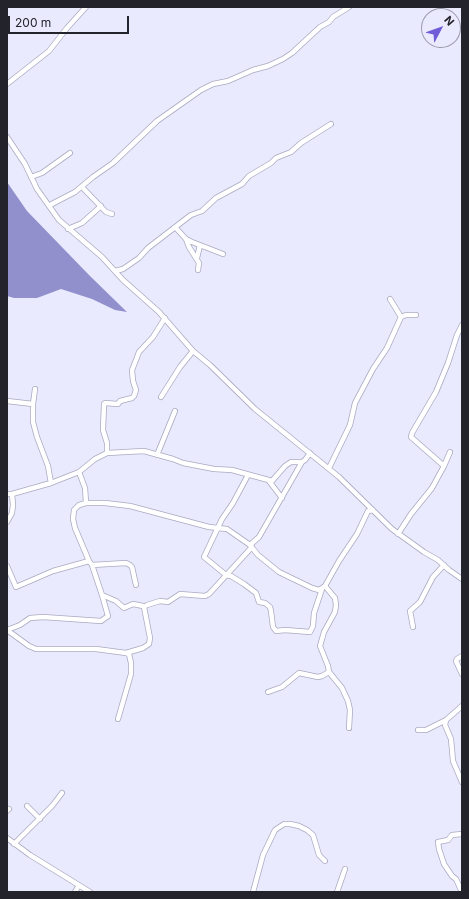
<!DOCTYPE html>
<html>
<head>
<meta charset="utf-8">
<style>
  body { margin:0 }
  #map { position:relative; width:469px; height:899px; overflow:hidden; background:#eaeafe; font-family:Inter,sans-serif }
  canvas { display:block }
  .frame { position:absolute; inset:0; border:8px solid #23232c; pointer-events:none }
  .north { position:absolute; left:421px; top:8px; width:40px; height:40px; box-sizing:border-box; background:#eaeafe; border:1px solid #9a9aaa; border-radius:50%; rotate:49deg; font-size:11px; font-weight:700; line-height:16px; text-align:center; color:#23232c }
  .north::after { content:''; display:block; margin:auto; width:14px; height:18px; background:#6f5cd6; clip-path:polygon(50% 0,100% 100%,50% 72%,0 100%) }
  .scale { position:absolute; left:8px; top:16px; width:121px; height:18px; box-sizing:border-box; border:2px solid #23232c; border-top:0; padding-left:5px; font-size:12px; line-height:14px; white-space:nowrap; color:#23232c; -webkit-text-stroke:3px #eaeafe; paint-order:stroke }
</style>
</head>
<body>
<div id="map">
<canvas width="469" height="899"></canvas>
<div class="frame"></div>
<div class="north">N</div>
<div class="scale">200 m</div>
</div>
<script>
const ctx = document.querySelector('canvas').getContext('2d');
ctx.lineJoin = 'round';
function fill(path, color) {
  ctx.fillStyle = color;
  ctx.fill(path, 'evenodd');
}
function toPath(rows) {
  const path = new Path2D();
  for (const r of rows) {
    path.moveTo(r[0], r[1]);
    for (let i = 2; i < r.length; i += 2) path.lineTo(r[i], r[i + 1]);
  }
  return path;
}
function trace(path, color, width, dash) {
  ctx.strokeStyle = color;
  ctx.lineWidth = width;
  ctx.lineCap = dash ? 'butt' : 'round';
  ctx.setLineDash(dash || []);
  ctx.stroke(path);
}
fill(toPath([
  [7,182,27,211,90,276,127,312,115,310,92,299,61,289,37,298,14,298,7,296]
]), '#9290cc');
const street = toPath([
  [7,84,49,51,67,28,86,7],
  [7,137,25,164,37,189,59,220,102,257,123,280,159,312,193,351,210,365,255,409,339,477,392,529,424,552,438,560,449,570,462,579],
  [31,177,42,173,70,153],
  [82,187,106,212,112,214],
  [50,205,75,192,93,177,113,163,157,121,201,90,213,84,228,81,253,70,268,66,283,59,292,53,320,27,329,22,333,17,349,7],
  [175,227,186,239,192,242,223,254],
  [68,229,82,223,101,206],
  [186,239,189,247,199,263,198,270],
  [197,258,200,245],
  [115,271,123,269,139,258,148,248,187,218,191,215,202,211,216,198,242,184,249,176,271,163,276,158,291,152,301,143,331,124],
  [401,317,406,315,416,315],
  [35,389,33,404,33,422,37,437,48,466,51,483],
  [161,397,180,367,193,351],
  [7,401,33,404],
  [107,453,107,443,103,430,104,404,105,403,118,404,120,401,132,398,134,396,136,390,133,381,132,370,136,360,139,352,153,337,165,318],
  [157,455,175,411],
  [444,466,411,437,412,433,436,392,448,363,457,335,462,325],
  [329,468,350,425,355,403,373,369,387,348,401,317,390,299],
  [79,472,85,488,86,503],
  [248,475,233,503,222,519,204,557,226,575,231,576,244,584,256,593,259,602,265,603,270,607,271,611,273,627,276,631,285,630,310,632,313,626,314,613,322,589],
  [269,481,282,498],
  [7,494,12,494,51,483,79,472,95,459,107,453,144,451,173,459,183,463,214,469,232,470,272,481,285,466,291,462,302,462,305,460,310,453],
  [7,522,12,513,13,505,12,494],
  [398,534,411,514,432,488,444,466,450,452],
  [250,545,259,537,302,462],
  [92,565,126,563,130,565,132,567,136,585],
  [7,566,16,587,53,571,89,561],
  [325,586,335,598,336,605,335,612,324,632,320,646,328,666,329,672,342,688,348,701,350,710,349,728],
  [144,607,143,606,133,604,124,608,116,601,102,595,92,565,89,561,75,528,73,519,74,510,79,505,86,503,105,503,130,506,209,527,227,529,250,545,258,555,279,572,312,588,319,590,325,586,339,561,357,534,368,511,373,510],
  [144,607,147,605,160,601,168,602,180,594,205,596,209,594,252,547],
  [413,627,410,611,420,602,433,577,444,565],
  [7,630,29,646,36,649,96,649,126,653,143,648,149,644,150,638,144,607],
  [7,630,20,625,30,618,43,617,101,621,108,616,102,595],
  [462,656,457,659,456,661,462,674],
  [268,692,282,687,299,673,318,677,322,676,329,672],
  [118,719,131,674,131,663,129,654,126,653],
  [446,720,445,725,451,739,453,761,462,782],
  [418,730,426,730,446,720,462,706],
  [27,806,40,819],
  [7,811,9,809],
  [7,838,30,855,90,892],
  [14,844,52,806,62,793],
  [75,892,79,885],
  [253,892,263,855,275,830,284,824,290,824,299,826,307,830,313,835,319,855,325,861],
  [337,892,345,869],
  [462,892,456,879,452,876,444,864,439,849,438,842,448,840,452,835,462,834]
]);
trace(street, '#a9a9c0', 6);
trace(street, '#fff', 4.5);
</script>
</body>
</html>
